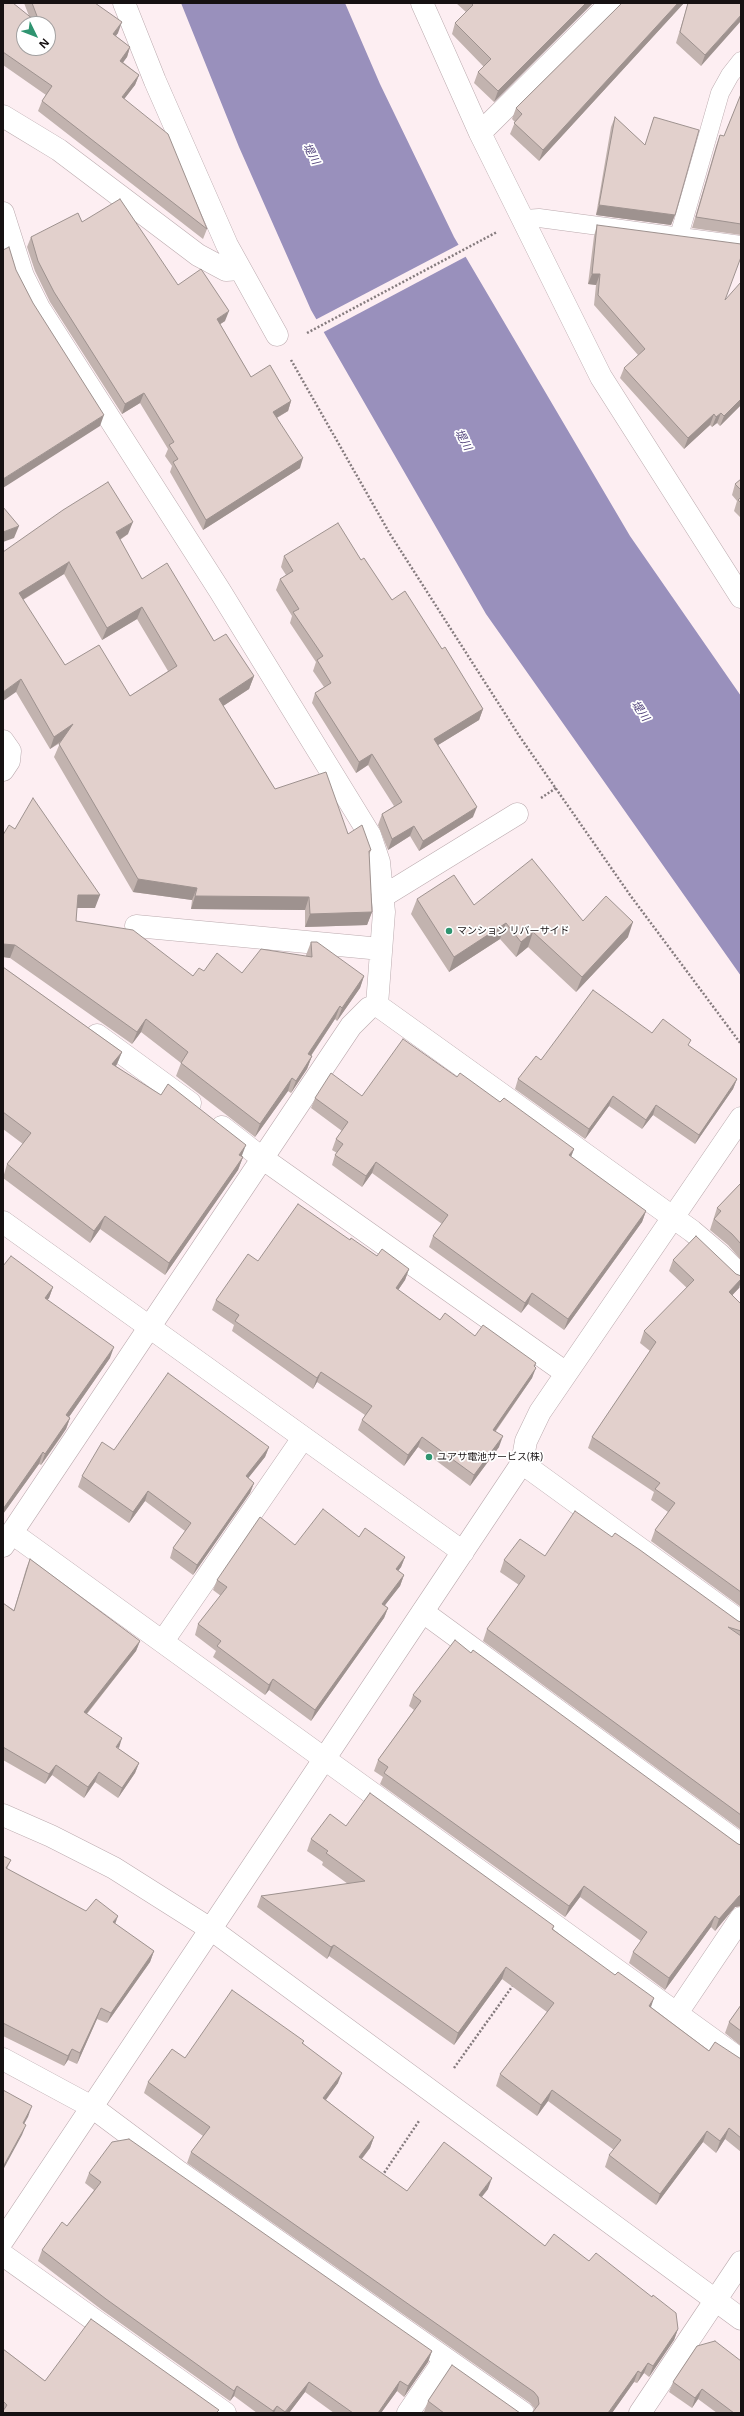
<!DOCTYPE html>
<html>
<head>
<meta charset="utf-8">
<style>
  body { margin:0 }
  #map { position:relative; width:744px; height:2416px; overflow:hidden; background:#fdeef2; font-family:"Open Sans",sans-serif }
  canvas { display:block }
  .frame { position:absolute; inset:0; border:4px solid #161112; pointer-events:none }
  .north { position:absolute; left:16px; top:16px; width:40px; height:40px; box-sizing:border-box; background:#fff; border:1px solid #a2a0a0; border-radius:50%; rotate:133deg; font-size:11px; font-weight:700; line-height:16px; text-align:center; color:#161112 }
  .north::after { content:''; display:block; margin:auto; width:14px; height:18px; background:#2f9470; clip-path:polygon(50% 0,100% 100%,50% 72%,0 100%) }
</style>
</head>
<body>
<div id="map">
<canvas width="744" height="2416"></canvas>
<div class="frame"></div>
<div class="north">N</div>
</div>
<script>
const ctx = document.querySelector('canvas').getContext('2d');
ctx.lineJoin = 'round';
function fill(path, color) {
  ctx.fillStyle = color;
  ctx.fill(path, 'evenodd');
}
function toPath(rows) {
  const path = new Path2D();
  for (const r of rows) {
    path.moveTo(r[0], r[1]);
    for (let i = 2; i < r.length; i += 2) path.lineTo(r[i], r[i + 1]);
  }
  return path;
}
function trace(path, color, width, dash) {
  ctx.strokeStyle = color;
  ctx.lineWidth = width;
  ctx.lineCap = dash ? 'butt' : 'round';
  ctx.setLineDash(dash || []);
  ctx.stroke(path);
}
function drawText(font, color, halo, rows, align = 'center') {
  ctx.font = font + ' "Open Sans","Noto Sans JP",sans-serif';
  ctx.lineWidth = 3.5;
  ctx.setLineDash([]);
  ctx.textBaseline = 'middle';
  ctx.strokeStyle = halo;
  ctx.fillStyle = color;
  for (const [text, x, y, turn = 0] of rows) {
    ctx.save();
    ctx.translate(x, y);
    ctx.rotate((+turn || 0) * Math.PI / 180);
    ctx.textAlign = isNaN(turn) ? turn : align;
    if (halo) ctx.strokeText(text, 0, 0);
    ctx.fillText(text, 0, 0);
    ctx.restore();
  }
}
fill(toPath([
  [181,3,345,3,380,84,454,237,630,536,741,696,741,976,486,614,311,310,239,147]
]), '#9990bc');
fill(toPath([
  [460,244,467,256,322,333,315,320]
]), '#fdeef2');
const lane = toPath([
  [524,219,539,218,741,245],
  [679,236,720,93,730,75,741,61]
]);
const street = toPath([
  [124,3,155,81,227,245,277,335],
  [422,3,480,133,601,377,741,597],
  [3,116,59,150,198,255,226,270,240,269],
  [480,133,611,3],
  [3,213,23,276,39,308,220,591,370,835,379,862,384,912,377,1005],
  [3,741,10,751,9,761,3,770],
  [382,897,517,814],
  [136,926,381,949],
  [97,1035,190,1103],
  [741,1118,540,1412,526,1441,522,1463,741,1622],
  [222,1127,262,1158,566,1373],
  [12,1533,741,2060],
  [3,1546,351,1026,369,1008,377,1005,692,1231,719,1254,741,1276],
  [423,1612,741,1845],
  [163,1641,303,1438],
  [677,2013,741,1918],
  [3,2059,92,2107,179,2172,523,2413],
  [3,2255,225,2413],
  [408,2413,445,2359],
  [640,2413,741,2262]
]);
const secondary = toPath([
  [3,1222,463,1552],
  [3,1815,51,1836,114,1868,212,1930,741,2319],
  [3,2240,522,1463]
]);
trace(lane, '#bbaaae', 19);
trace(street, '#bbaaae', 23);
trace(secondary, '#bbaaae', 23);
trace(toPath([
  [307,333,497,232],
  [291,360,390,534,520,737,630,895,741,1044],
  [541,798,556,788],
  [454,2068,514,1984],
  [382,2176,419,2121]
]), '#857b7e', 2.5, [2, 2]);
trace(lane, '#fff', 18);
trace(street, '#fff', 22);
trace(secondary, '#fff', 22);
fill(toPath([
  [3,3,29,16,24,3,95,3,118,33,116,36,130,47,127,57,123,62,139,75,135,85,124,99,207,229,203,239,38,111,42,101,46,95,3,65],
  [24,24,48,24,24,48],
  [456,3,593,3,494,102,474,83,478,72,484,67,452,34,455,23,466,12],
  [622,3,684,3,539,161,510,134,515,122,512,119,516,108],
  [688,3,741,3,701,66,676,43],
  [741,94,741,235,692,228,716,146,720,135,724,136],
  [615,117,645,145,654,117,675,215,671,225,596,215,611,127],
  [82,222,178,285,225,321,220,324,251,377,291,401,288,411,277,418,300,468,203,530,170,472,172,466,165,456,168,449,140,403,122,414,50,302,35,271,27,247,31,237],
  [597,225,725,300,741,405,720,426,717,423,712,427,710,425,684,449,620,378,624,368,638,355,594,305,596,285,588,284,594,236],
  [741,479,741,518,734,511,737,501,732,495,735,484],
  [128,534,120,540,142,579,254,676,249,689,223,706,275,789,348,834,371,850,369,855,372,912,367,925,305,927,305,910,191,909,192,900,133,892,54,757,60,743,50,749,16,692,3,552],
  [64,574,102,640,137,619,168,671,130,696,65,665,23,600],
  [284,556,361,560,392,600,442,649,483,709,479,720,438,745,473,817,419,851,410,836,388,850,378,825,382,814,394,806,368,765,356,773,312,703,315,693,324,687,313,671,316,662,290,623,292,616,276,590,280,579,286,575,281,567],
  [3,835,95,908,77,908,76,921,193,976,204,971,242,973,306,956,306,955,311,942,364,976,360,988,337,1021,335,1019,311,1056,312,1056,307,1069,291,1093,288,1091,255,1137,176,1076,181,1063,141,1032,132,1044,10,958,3,957],
  [417,899,474,905,583,921,628,937,576,992,528,947,516,957,500,939,449,972,411,914],
  [3,967,122,1052,117,1064,116,1066,243,1157,238,1170,165,1275,100,1229,90,1243,3,1178,7,1164,23,1144,3,1129],
  [652,1033,689,1046,737,1079,733,1089,695,1144,653,1115,642,1129,609,1106,585,1139,515,1089,518,1079,541,1060],
  [457,1077,500,1102,574,1149,571,1157,646,1211,642,1222,564,1330,528,1304,521,1313,429,1247,433,1236,442,1224,372,1173,362,1187,332,1165,335,1155,337,1153,332,1150,336,1139,342,1131,311,1108,315,1098,362,1096],
  [741,1183,741,1260,728,1245,710,1230,717,1208],
  [350,1240,377,1256,409,1269,405,1280,398,1290,440,1320,475,1336,535,1367,532,1378,496,1431,499,1447,470,1486,418,1447,404,1466,358,1430,362,1420,365,1415,317,1382,313,1389,232,1331,234,1325,212,1310,216,1300,258,1261],
  [673,1260,736,1274,741,1276,741,1281,739,1288,732,1295,741,1304,741,1607,651,1541,655,1530,668,1512,651,1500,654,1492,588,1448,592,1437,650,1351,640,1343,644,1331,687,1288,669,1271],
  [3,1266,53,1287,49,1298,47,1300,110,1358,69,1417,70,1418,66,1429,61,1437,41,1465,39,1464,3,1514],
  [269,1447,265,1457,248,1478,254,1483,250,1493,193,1575,170,1558,173,1548,185,1531,145,1501,129,1523,78,1487,82,1476,114,1450],
  [359,1537,405,1557,401,1567,398,1571,404,1575,400,1586,385,1605,388,1608,384,1618,311,1721,269,1690,265,1695,213,1657,216,1651,195,1635,198,1624,221,1596,213,1590,217,1580,295,1545],
  [612,1537,738,1621,741,1622,741,1830,483,1641,487,1629,519,1585,500,1572,504,1560,545,1556],
  [30,1559,140,1641,136,1651,87,1714,118,1748,139,1763,135,1773,118,1798,95,1782,84,1798,52,1775,45,1784,3,1760,3,1603,14,1610,26,1569],
  [471,1653,738,1844,741,1845,741,1906,735,1907,715,1931,711,1927,665,1990,629,1963,633,1952,641,1941,580,1897,565,1917,380,1784,383,1777,374,1771,378,1760,414,1710,409,1706,413,1695],
  [346,1826,554,1926,553,1929,651,2007,709,2051,741,2059,741,2152,725,2139,716,2153,703,2142,656,2205,605,2167,609,2155,614,2150,548,2101,537,2116,496,2086,500,2074,547,2012,502,1979,454,2045,329,1956,327,1959,257,1907,261,1896,348,1884,322,1865,323,1862,307,1851,311,1839],
  [3,1856,11,1860,7,1869,86,1911,115,1924,154,1951,150,1962,107,2023,97,2019,77,2064,68,2060,64,2066,3,2036],
  [741,2005,741,2046,725,2033,729,2022],
  [304,2041,303,2043,338,2083,326,2100,374,2137,370,2148,362,2159,407,2191,488,2189,482,2197,545,2246,678,2329,674,2340,649,2377,644,2373,637,2383,634,2382,612,2413,532,2413,535,2410,534,2408,530,2403,187,2163,191,2152,203,2136,144,2093,148,2082,185,2058],
  [89,2173,432,2351,428,2362,404,2397,397,2391,381,2413,334,2413,305,2392,289,2413,257,2413,234,2396,230,2401,102,2310,38,2261,42,2250,67,2226,94,2190,85,2183],
  [697,2346,741,2413,717,2413,698,2399,692,2408,669,2392,673,2382],
  [3,2349,45,2381,3,2413],
  [428,2401,520,2413,524,2413,426,2413,424,2412]
]), '#c2b3af');
fill(toPath([
  [586,3,593,3,494,102,498,91],
  [678,3,684,3,539,161,543,150],
  [741,15,741,21,701,66,705,55],
  [122,22,118,33,109,44,113,34],
  [130,47,127,57,117,71,120,61],
  [139,75,135,85,118,107,122,97],
  [599,205,675,215,671,225,596,215],
  [592,274,600,274,596,285,588,284],
  [229,311,225,321,213,329,217,319],
  [144,393,140,403,122,414,125,404],
  [741,399,741,405,720,426,724,416],
  [291,401,288,411,269,422,273,412],
  [721,413,717,423,712,427,716,417],
  [714,414,710,425,684,449,688,438],
  [104,415,100,426,3,488,3,479],
  [303,458,300,468,203,530,206,520],
  [133,522,128,534,111,545,116,532],
  [19,526,14,538,3,542,3,532],
  [69,562,64,574,14,605,19,593],
  [142,607,137,619,102,640,107,628],
  [254,676,249,689,214,712,219,699],
  [21,679,16,692,3,701,3,692],
  [483,709,479,720,430,750,434,739],
  [73,724,68,736,50,749,54,737],
  [372,754,368,765,356,773,359,762],
  [477,807,473,817,419,851,423,841],
  [414,826,410,836,388,850,392,839],
  [138,879,197,888,192,900,133,892],
  [78,895,100,895,95,908,74,908],
  [195,896,309,897,305,910,191,909],
  [372,912,367,925,305,927,310,914],
  [633,922,628,937,576,992,582,977],
  [506,923,500,939,449,972,454,957],
  [533,932,528,947,516,957,521,942],
  [3,944,15,945,10,958,3,957],
  [364,976,360,988,337,1021,342,1008],
  [340,1006,335,1019,304,1066,308,1054],
  [146,1019,141,1032,132,1044,137,1032],
  [122,1052,117,1064,108,1077,112,1064],
  [312,1056,307,1069,291,1093,296,1081],
  [292,1078,288,1091,255,1137,260,1124],
  [737,1079,733,1089,695,1144,699,1135],
  [613,1096,609,1106,585,1139,589,1129],
  [656,1105,653,1115,642,1129,646,1120],
  [246,1145,241,1158,239,1155],
  [574,1149,570,1159,569,1155],
  [243,1157,238,1170,165,1275,169,1263],
  [376,1162,372,1173,362,1187,366,1176],
  [646,1211,642,1222,564,1330,568,1319],
  [105,1216,100,1229,90,1243,94,1231],
  [409,1269,405,1280,392,1299,396,1288],
  [741,1279,741,1281,739,1288,725,1303,729,1292],
  [53,1287,49,1298,41,1309,45,1298],
  [532,1293,528,1304,521,1313,525,1303],
  [114,1347,110,1358,62,1427,66,1415],
  [536,1363,534,1370,536,1368,532,1378,489,1440,493,1430],
  [321,1372,317,1382,313,1389,317,1378],
  [70,1418,66,1429,41,1465,45,1454],
  [503,1436,499,1447,470,1486,474,1475],
  [422,1437,418,1447,404,1466,408,1455],
  [269,1447,265,1457,242,1486,246,1476],
  [43,1452,39,1464,3,1514,3,1509],
  [254,1483,250,1493,193,1575,197,1565],
  [148,1491,145,1501,129,1523,133,1512],
  [405,1557,401,1567,392,1579,396,1569],
  [404,1575,400,1586,378,1614,382,1604],
  [388,1608,384,1618,311,1721,315,1710],
  [140,1641,136,1651,80,1722,84,1712],
  [273,1679,269,1690,265,1695,269,1685],
  [122,1738,119,1748,116,1747],
  [139,1763,135,1773,118,1798,122,1788],
  [56,1765,52,1775,45,1784,49,1774],
  [99,1772,95,1782,84,1798,88,1787],
  [584,1886,580,1897,565,1917,569,1906],
  [741,1895,741,1906,735,1907,715,1931,719,1919,739,1896],
  [118,1916,114,1927,113,1922],
  [715,1916,711,1927,665,1990,669,1978],
  [334,1945,329,1956,327,1959,331,1947],
  [154,1951,150,1962,107,2023,111,2013],
  [506,1967,502,1979,454,2045,458,2033],
  [654,1998,650,2010,649,2006],
  [101,2008,97,2019,77,2064,80,2053],
  [72,2049,68,2060,64,2066,68,2056],
  [342,2073,338,2083,319,2109,323,2098],
  [552,2090,548,2101,537,2116,541,2105],
  [32,2106,28,2117,19,2133,23,2123],
  [26,2125,22,2135,3,2170,3,2167],
  [729,2128,725,2139,716,2153,720,2141],
  [707,2131,703,2142,656,2205,660,2194],
  [374,2137,370,2148,355,2167,359,2157],
  [492,2178,488,2189,475,2205,479,2195],
  [678,2329,674,2340,649,2377,653,2366],
  [432,2351,428,2362,404,2397,408,2386],
  [648,2363,644,2373,637,2383,641,2373],
  [638,2371,634,2382,612,2413,608,2413],
  [400,2381,397,2391,381,2413,378,2413],
  [309,2382,305,2392,289,2413,285,2413],
  [237,2386,234,2396,230,2401,234,2391],
  [702,2389,698,2399,692,2408,695,2398],
  [277,2406,274,2413,272,2413,273,2411]
]), '#9e928f');
const building = toPath([
  [3,3,13,3,39,24,24,24,24,48,48,48,48,24,40,24,32,3,95,3,122,22,113,34,130,47,120,61,139,75,122,97,168,134,207,229,42,101,52,86,3,52,3,3],
  [471,3,586,3,498,91,478,72,491,59,455,23,473,5,471,3],
  [622,3,678,3,543,150,514,123,522,114,516,108,622,3],
  [688,3,741,3,741,15,705,55,680,32,688,3],
  [741,94,741,224,696,217,720,135,724,136,741,94],
  [615,117,645,145,654,117,699,130,675,215,599,205,615,117],
  [120,199,178,285,201,269,229,311,217,319,251,377,270,365,291,401,273,412,303,458,206,520,173,462,178,459,169,445,174,442,144,393,125,404,54,292,38,261,31,237,78,213,82,222,120,199],
  [597,225,741,244,741,257,725,300,741,282,741,399,724,416,721,413,716,417,714,414,688,438,624,368,645,349,598,295,600,274,592,274,597,225],
  [9,247,16,270,33,303,104,415,3,479,3,250,9,247],
  [741,479,741,490,735,484,741,479],
  [108,482,133,522,116,532,142,579,167,563,214,641,226,634,254,676,219,699,275,789,326,772,348,834,362,825,371,850,369,851,372,912,310,914,309,897,195,896,197,888,138,879,59,744,73,724,54,737,21,679,3,692,3,552,63,510,108,482],
  [69,562,107,628,142,607,177,666,130,696,99,645,65,665,19,593,69,562],
  [741,497,741,503,738,500,741,497],
  [3,507,19,526,3,532,3,507],
  [338,523,361,560,364,558,392,600,405,591,442,649,445,647,483,709,434,739,477,807,423,841,414,826,392,839,382,814,402,802,372,754,359,762,315,693,331,683,317,660,323,656,293,612,299,609,280,579,293,571,284,556,338,523],
  [33,798,100,895,78,895,76,921,133,930,193,976,199,968,204,971,217,953,242,973,261,949,312,957,311,942,317,942,364,976,342,1008,340,1006,308,1054,312,1056,296,1081,292,1078,260,1124,181,1063,188,1052,146,1019,137,1032,15,945,3,944,3,835,9,825,15,829,33,798],
  [532,859,583,921,606,896,633,922,582,977,533,932,521,942,506,923,454,957,417,899,454,875,474,905,532,859],
  [3,967,122,1052,112,1064,161,1095,168,1084,246,1145,239,1155,243,1157,169,1263,105,1216,94,1231,7,1164,31,1133,3,1112,3,967],
  [593,990,652,1033,663,1019,691,1040,688,1045,737,1079,699,1135,656,1105,646,1120,613,1096,589,1129,518,1079,536,1056,541,1060,593,990],
  [403,1039,457,1077,460,1073,500,1102,504,1098,574,1149,569,1155,646,1211,568,1319,532,1293,525,1303,433,1236,448,1215,376,1162,366,1176,335,1155,343,1144,336,1139,348,1122,315,1098,331,1073,362,1096,403,1039],
  [741,1183,741,1244,732,1234,714,1219,721,1211,717,1208,741,1183],
  [298,1204,350,1240,351,1238,377,1256,382,1249,409,1269,396,1288,440,1320,445,1313,475,1336,483,1325,536,1363,534,1366,536,1368,493,1430,503,1436,474,1475,422,1437,408,1455,362,1420,372,1406,321,1372,317,1378,235,1321,239,1315,216,1300,248,1254,258,1261,298,1204],
  [696,1236,736,1274,741,1276,741,1279,729,1292,741,1304,741,1592,655,1530,675,1503,655,1489,660,1483,592,1437,656,1342,644,1331,694,1280,673,1260,696,1236],
  [11,1256,53,1287,45,1298,114,1347,66,1415,70,1418,65,1425,45,1454,43,1452,3,1509,3,1266,11,1256],
  [168,1373,269,1447,246,1476,254,1483,197,1565,173,1548,191,1523,148,1491,133,1512,82,1476,102,1442,114,1450,168,1373],
  [323,1509,359,1537,365,1528,405,1557,396,1569,404,1575,382,1604,388,1608,315,1710,273,1679,269,1685,217,1646,221,1641,198,1624,227,1587,217,1580,260,1517,295,1545,323,1509],
  [575,1511,612,1537,615,1533,640,1550,738,1621,741,1622,741,1631,728,1627,741,1636,741,1815,487,1629,525,1576,504,1560,520,1539,545,1556,575,1511],
  [30,1559,140,1641,84,1712,122,1738,116,1747,139,1763,122,1788,99,1772,88,1787,56,1765,49,1774,3,1747,3,1603,14,1611,30,1559],
  [455,1640,471,1653,473,1650,738,1844,741,1845,741,1895,739,1896,719,1919,715,1916,669,1978,633,1952,647,1932,584,1886,569,1906,384,1773,388,1767,378,1760,421,1701,413,1695,455,1640],
  [370,1793,554,1926,552,1929,615,1975,618,1972,654,1998,649,2006,709,2051,715,2042,741,2059,741,2138,729,2128,720,2141,707,2131,660,2194,609,2155,621,2140,552,2090,541,2105,500,2074,554,2003,506,1967,458,2033,334,1945,331,1947,261,1896,365,1881,326,1853,328,1851,311,1839,330,1814,346,1826,370,1793],
  [3,1856,11,1860,6,1868,86,1911,96,1899,118,1916,113,1922,154,1951,111,2013,101,2008,80,2053,72,2049,68,2056,3,2023,3,1856],
  [232,1990,304,2041,302,2043,342,2073,323,2098,374,2137,359,2157,407,2191,444,2142,492,2178,479,2195,545,2246,554,2234,589,2261,596,2253,652,2297,653,2295,676,2313,678,2329,653,2366,648,2363,641,2373,638,2371,608,2413,532,2413,539,2404,538,2397,534,2392,191,2152,210,2127,148,2082,172,2049,185,2058,232,1990],
  [741,2005,741,2031,729,2022,741,2005],
  [3,2090,32,2106,23,2123,26,2125,3,2167,3,2090],
  [129,2139,432,2351,408,2386,400,2381,378,2413,353,2413,309,2382,285,2412,277,2406,273,2411,237,2386,234,2391,106,2299,42,2250,62,2222,67,2226,101,2182,89,2173,112,2142,129,2139],
  [91,2319,219,2410,216,2413,3,2413,3,2411,7,2405,3,2401,3,2349,45,2381,91,2319],
  [715,2341,741,2361,741,2413,734,2413,702,2389,695,2398,673,2382,697,2346,715,2341],
  [452,2365,520,2413,524,2413,444,2413,428,2401,452,2365]
]);
fill(building, '#e2d0cc');
trace(building, '#9e928f', 1);
for (const [x, y, r, color] of [
  [449,931,4,"#2f9470"],
  [429,1457,4,"#2f9470"]
]) {
  const dot = new Path2D();
  dot.arc(x, y, r, 0, 2 * Math.PI);
  ctx.fillStyle = color;
  ctx.fill(dot);
  trace(dot, '#fff', 1.5);
}
drawText('10px', '#161112', '#fff', [
  ["マンション リバーサイド",457,931],
  ["ユアサ電池サービス(株)",437,1457]
], 'left');
drawText('italic 11px', '#4f407a', '#fff', [
  ["堤川",311,154,62],
  ["堤川",463,440,62],
  ["堤川",640,711,56]
]);
</script>
</body>
</html>
